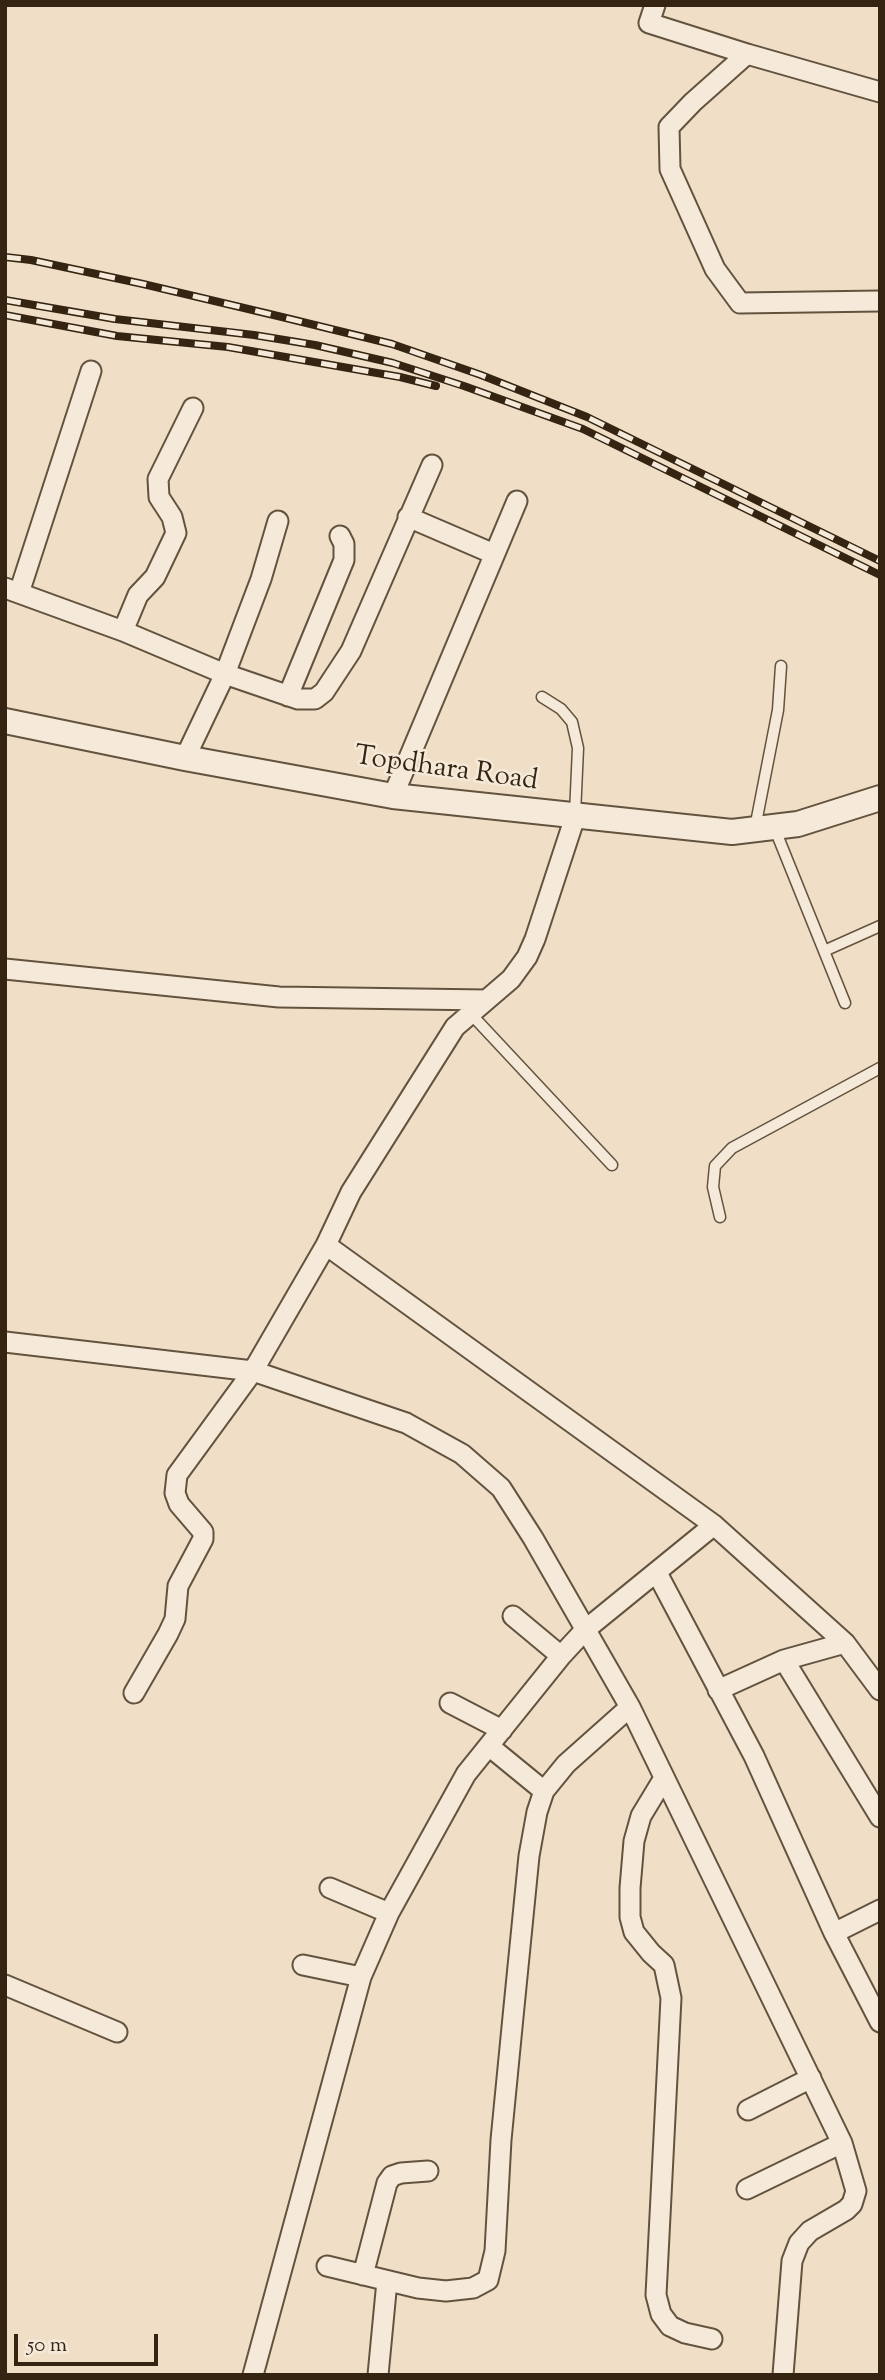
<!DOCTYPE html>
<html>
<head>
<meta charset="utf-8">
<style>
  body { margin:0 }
  #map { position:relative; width:885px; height:2380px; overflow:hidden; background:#f0dfc6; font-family:"Sorts Mill Goudy",serif }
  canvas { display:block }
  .frame { position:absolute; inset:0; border:7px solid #342411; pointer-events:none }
  .scale { position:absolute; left:14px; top:2334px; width:144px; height:32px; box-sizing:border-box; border:4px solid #342411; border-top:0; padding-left:9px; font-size:21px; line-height:24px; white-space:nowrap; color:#342411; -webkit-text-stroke:5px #f5eada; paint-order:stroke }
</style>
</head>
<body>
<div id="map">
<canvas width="885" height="2380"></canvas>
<div class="frame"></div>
<div class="scale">50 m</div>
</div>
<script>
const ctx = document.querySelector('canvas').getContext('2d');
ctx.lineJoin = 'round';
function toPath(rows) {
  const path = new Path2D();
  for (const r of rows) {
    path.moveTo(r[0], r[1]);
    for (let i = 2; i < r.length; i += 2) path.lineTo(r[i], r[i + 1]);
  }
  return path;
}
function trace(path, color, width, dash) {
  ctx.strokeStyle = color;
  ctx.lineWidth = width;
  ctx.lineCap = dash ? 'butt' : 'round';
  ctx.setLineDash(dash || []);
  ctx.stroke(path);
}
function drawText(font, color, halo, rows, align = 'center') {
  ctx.font = font + ' "Sorts Mill Goudy",serif';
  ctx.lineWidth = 5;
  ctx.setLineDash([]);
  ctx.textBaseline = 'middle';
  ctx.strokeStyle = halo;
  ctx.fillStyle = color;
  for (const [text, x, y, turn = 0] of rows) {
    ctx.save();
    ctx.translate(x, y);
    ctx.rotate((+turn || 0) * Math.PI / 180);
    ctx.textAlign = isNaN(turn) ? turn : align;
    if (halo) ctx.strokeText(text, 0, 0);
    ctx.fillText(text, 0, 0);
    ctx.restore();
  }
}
const service = toPath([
  [542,697,561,709,572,722,578,748,575,814],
  [774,827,845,1003],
  [755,828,778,710,781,666],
  [824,951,880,926],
  [470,1013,612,1165],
  [720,1217,713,1187,715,1166,732,1148,880,1068]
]);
const minor = toPath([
  [655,5,649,23,747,54,880,92],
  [747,54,693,102,669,127,670,169,715,269,740,303,880,301],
  [408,517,494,554],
  [5,588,123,631,225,674,298,699,315,699,324,692,351,651,432,465],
  [19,593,91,371],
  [123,631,138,595,155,577,176,533,172,517,159,497,158,479,193,408],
  [288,696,344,560,344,544,340,536],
  [185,758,225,674,261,579,278,521],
  [393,796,517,501],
  [5,969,279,997,486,1000],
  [326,1245,714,1525,845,1643,880,1690],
  [5,1342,253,1371,406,1423,462,1454,501,1488,533,1538,630,1707,842,2143,856,2191,852,2204,846,2210,810,2231,799,2243,792,2261,783,2375],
  [657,1573,754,1756,834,1933,880,2022],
  [513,1616,561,1656],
  [784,1660,880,1817],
  [718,1690,784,1660,845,1643],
  [134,1693,168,1634,175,1619,178,1586,203,1539,203,1532,179,1504,175,1493,177,1475,253,1371,326,1245,351,1192,455,1027,511,979,527,957,535,939,575,817],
  [450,1703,502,1730],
  [489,1746,544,1791],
  [664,1778,641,1816,634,1841,630,1888,630,1917,634,1932,651,1953,664,1965,671,1998,656,2295,661,2314,670,2326,685,2333,712,2339],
  [330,1888,389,1913],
  [834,1933,880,1910],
  [303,1965,361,1977],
  [5,1985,117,2032],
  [748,2110,811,2078],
  [747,2189,842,2143],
  [327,2266,418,2288,446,2291,473,2288,488,2280,495,2251,501,2140,513,2017,529,1856,537,1812,544,1791,566,1764,630,1707],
  [363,2275,387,2183,392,2176,401,2173,428,2171],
  [253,2375,361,1977,389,1913,466,1774,561,1656,585,1630,714,1525],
  [378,2375,387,2281]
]);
const tertiary = toPath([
  [5,721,185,758,393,796,732,832,798,824,880,798]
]);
trace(service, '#63533e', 13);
trace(minor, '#63533e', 23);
trace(tertiary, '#63533e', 28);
trace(service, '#f5eada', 10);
trace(minor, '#f5eada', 19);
trace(tertiary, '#f5eada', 24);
const rail = toPath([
  [5,257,31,260,143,284,282,317,392,344,481,375,587,417,880,561],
  [5,300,115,319,254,335,315,345,393,363,464,386,583,429,880,575],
  [5,315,117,336,228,347,400,377,436,386]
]);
trace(rail, '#342411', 8);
trace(rail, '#f5eada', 5, [16]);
drawText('28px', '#342411', '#f5eada', [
  ["Topdhara Road",446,771,8]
]);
</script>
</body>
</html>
